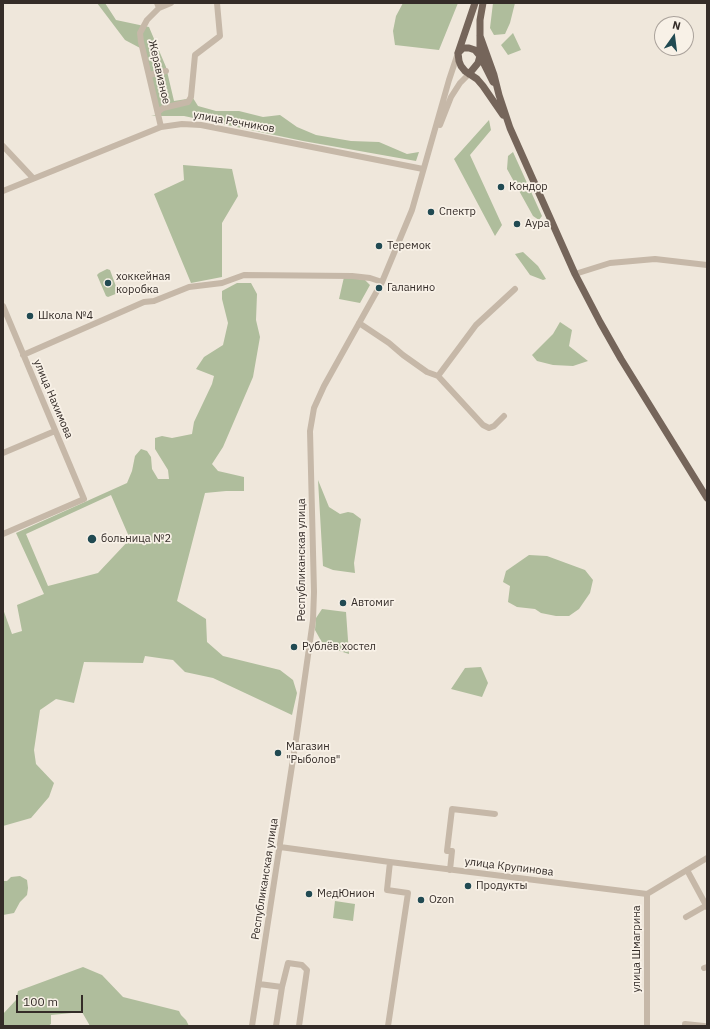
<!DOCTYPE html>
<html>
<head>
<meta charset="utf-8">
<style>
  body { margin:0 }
  #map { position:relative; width:710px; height:1029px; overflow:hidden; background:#efe7db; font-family:"IBM Plex Sans",sans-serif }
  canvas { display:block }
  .frame { position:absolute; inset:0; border:4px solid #342c28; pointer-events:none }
  .north { position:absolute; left:654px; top:16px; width:40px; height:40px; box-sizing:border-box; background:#f8f1e7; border:1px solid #aaa29b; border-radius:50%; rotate:14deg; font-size:11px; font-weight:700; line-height:16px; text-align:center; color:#342c28 }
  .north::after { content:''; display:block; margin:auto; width:14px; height:18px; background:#214a52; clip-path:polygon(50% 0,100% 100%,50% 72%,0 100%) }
  .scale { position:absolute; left:16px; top:995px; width:67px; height:18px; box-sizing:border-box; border:2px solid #342c28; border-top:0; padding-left:5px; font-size:12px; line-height:14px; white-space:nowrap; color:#342c28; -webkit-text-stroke:3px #f8f1e7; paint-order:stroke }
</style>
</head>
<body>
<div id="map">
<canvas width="710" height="1029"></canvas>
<div class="frame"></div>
<div class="north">N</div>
<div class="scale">100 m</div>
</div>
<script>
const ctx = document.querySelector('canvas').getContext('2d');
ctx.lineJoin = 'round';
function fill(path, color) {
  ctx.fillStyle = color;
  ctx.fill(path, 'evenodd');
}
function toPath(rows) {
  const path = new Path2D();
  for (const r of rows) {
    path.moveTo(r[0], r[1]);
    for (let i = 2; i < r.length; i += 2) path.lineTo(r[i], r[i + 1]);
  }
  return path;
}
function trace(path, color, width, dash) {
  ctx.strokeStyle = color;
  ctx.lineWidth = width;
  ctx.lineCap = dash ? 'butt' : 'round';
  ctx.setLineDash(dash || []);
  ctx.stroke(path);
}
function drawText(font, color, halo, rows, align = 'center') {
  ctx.font = font + ' "IBM Plex Sans",sans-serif';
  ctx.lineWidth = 3.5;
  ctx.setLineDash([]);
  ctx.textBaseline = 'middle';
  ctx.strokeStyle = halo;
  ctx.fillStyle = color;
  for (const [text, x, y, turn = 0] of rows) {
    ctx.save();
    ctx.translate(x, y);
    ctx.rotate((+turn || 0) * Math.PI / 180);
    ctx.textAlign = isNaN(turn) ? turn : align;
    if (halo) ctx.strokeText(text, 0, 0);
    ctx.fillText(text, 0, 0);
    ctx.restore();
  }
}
fill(toPath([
  [97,3,105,3,116,20,149,27,166,67,174,101,193,98,198,106,216,111,239,111,263,117,280,115,297,127,316,135,351,141,379,142,407,154,419,152,416,161,303,141,184,116,151,116,157,115,142,49,125,40],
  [403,3,458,3,439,50,395,45,393,31,396,16],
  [493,3,515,3,510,23,505,34,494,35,490,28],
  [513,33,521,50,508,55,501,45],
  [489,120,491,130,470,155,502,225,495,236,454,159],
  [513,152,542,216,539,220,533,216,507,169,508,156],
  [183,165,232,169,238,196,222,223,222,277,191,283,154,194,184,180],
  [523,252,538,266,546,279,543,280,530,275,515,254],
  [107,269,110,270,118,292,118,293,108,297,106,296,97,275,99,273],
  [344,277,365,280,370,285,360,303,339,299],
  [237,283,251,283,257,294,256,320,260,337,253,377,223,447,212,464,218,471,244,477,244,491,226,491,205,493,177,601,206,619,207,642,223,656,280,670,293,680,297,693,292,715,213,678,185,672,173,660,145,656,143,663,84,662,74,703,56,699,40,710,34,750,36,764,54,783,49,797,31,818,3,826,3,609,12,634,22,631,17,605,44,594,16,533,127,483,132,471,135,456,141,449,147,451,151,457,152,469,158,479,169,479,168,470,155,449,155,438,162,436,172,438,192,434,194,422,212,384,214,376,196,369,204,357,223,345,228,323,222,299,222,291],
  [111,495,130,539,98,573,48,586,26,534],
  [560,322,572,330,569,346,588,361,573,366,553,365,537,361,532,355,553,334],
  [318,480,329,507,340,514,348,512,353,513,361,519,354,563,355,573,333,570,323,566],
  [529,555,547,556,585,570,593,580,590,593,579,609,569,616,556,616,541,613,535,609,517,607,508,602,510,586,503,582,506,571],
  [322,609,346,612,349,654,324,646,315,630,316,618],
  [481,667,488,683,482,697,451,689,465,668],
  [20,876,27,880,28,888,27,895,20,902,14,913,3,915,3,881,7,881,11,877],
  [335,901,355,904,353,921,333,918],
  [83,967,102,975,123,997,179,1011,181,1015,186,1020,189,1026,90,1026,82,1012,51,1015,51,1024,48,1026,3,1026,3,1014,16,1000,18,991]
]), '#afbd9c');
trace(toPath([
  [157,3,159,8,147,20,140,33,141,42,161,127],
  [159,8,171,3],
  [149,75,166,71],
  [158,112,163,108,188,102,191,97,195,55,220,36,217,3],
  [440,125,451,97,460,83,469,74],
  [3,146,33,178],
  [3,191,161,127,182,124,201,125,423,169],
  [575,274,610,263,655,259,707,265],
  [3,306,84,499,3,534],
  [359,323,389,343,403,355,427,372,438,376,483,425,489,428,494,426,504,416],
  [23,355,144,302,154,301,189,287,222,283,244,275,352,276,370,278,382,282],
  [438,376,476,325,515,289],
  [3,453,55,431],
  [280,847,390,862,647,894],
  [450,870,452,851,447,851,452,809,495,814],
  [687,870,707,907],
  [647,894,707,858],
  [686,917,707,905],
  [704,968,707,967],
  [259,984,282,987],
  [252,1026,297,733,313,620,314,592,310,431,314,408,324,386,382,282,412,210,449,80,458,53],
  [276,1026,282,987,288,963,302,965,307,970,299,1026],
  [388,1026,408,893,387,890,390,862],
  [647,1026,647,894],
  [685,1026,685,1024,704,1026]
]), '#c6b8a8', 6);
trace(toPath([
  [475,3,458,53,459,61,461,66,465,71,477,79,483,86,503,115],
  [483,3,480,20,480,56,493,82],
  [480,36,494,75,499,95,510,128,575,274,600,322,621,359,707,498],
  [458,53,463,48,469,48,475,50,480,56,478,63,469,74]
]), '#75655a', 7);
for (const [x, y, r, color] of [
  [501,187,4,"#214a52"],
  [431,212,4,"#214a52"],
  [517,224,4,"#214a52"],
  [379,246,4,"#214a52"],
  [108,283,4,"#214a52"],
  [379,288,4,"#214a52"],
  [30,316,4,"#214a52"],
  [92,539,5,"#214a52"],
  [343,603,4,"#214a52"],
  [294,647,4,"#214a52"],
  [278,753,4,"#214a52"],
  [468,886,4,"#214a52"],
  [309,894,4,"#214a52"],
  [421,900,4,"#214a52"]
]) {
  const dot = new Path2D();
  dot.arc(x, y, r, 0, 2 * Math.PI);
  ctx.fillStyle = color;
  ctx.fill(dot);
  trace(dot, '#f8f1e7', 1.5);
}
drawText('11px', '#342c28', '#f8f1e7', [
  ["Жеравизное",159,72,77],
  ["улица Речников",234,122,10],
  ["улица Нахимова",53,399,67],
  ["Республиканская улица",302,560,-90],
  ["улица Крупинова",509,867,7],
  ["Республиканская улица",265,879,-81],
  ["улица Шмагрина",637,949,-90]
]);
drawText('11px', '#342c28', '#f8f1e7', [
  ["Кондор",509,187],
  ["Спектр",439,212],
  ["Аура",525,224],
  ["Теремок",387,246],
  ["хоккейная",116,277],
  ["коробка",116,290],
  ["Галанино",387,288],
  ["Школа №4",38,316],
  ["больница №2",101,539],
  ["Автомиг",351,603],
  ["Рублёв хостел",302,647],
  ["Магазин",286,747],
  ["\"Рыболов\"",286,760],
  ["Продукты",476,886],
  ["МедЮнион",317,894],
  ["Ozon",429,900]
], 'left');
</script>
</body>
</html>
